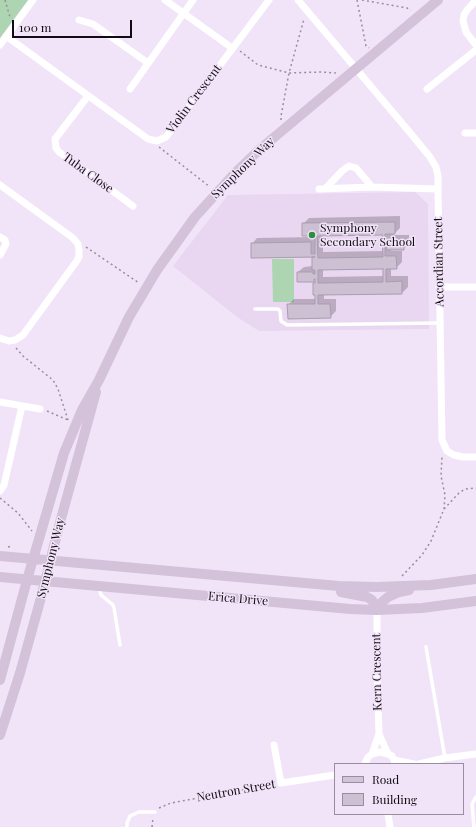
<!DOCTYPE html>
<html>
<head>
<meta charset="utf-8">
<style>
  body { margin:0 }
  #map { position:relative; width:476px; height:827px; overflow:hidden; background:#f2e4f8; font-family:"Playfair Display",serif }
  canvas { display:block }
  .legend { position:absolute; left:334px; top:763px; width:130px; height:52px; box-sizing:border-box; background:#f2e4f8; border:1px solid #988e9c; margin:0; padding:5px 7px; list-style:none; font-size:12px; color:#110c13 }
  .legend li { display:flex; align-items:center; gap:8px; height:20px }
  .legend b { width:20px; border:1px solid #988e9c }
  .scale { position:absolute; left:12px; top:20px; width:120px; height:18px; box-sizing:border-box; border:2px solid #110c13; border-top:0; padding-left:5px; font-size:12px; line-height:14px; white-space:nowrap; color:#110c13; -webkit-text-stroke:3px #f2e4f8; paint-order:stroke }
</style>
</head>
<body>
<div id="map">
<canvas width="476" height="827"></canvas>
<ul class="legend">
<li><b style="height:5px;background:#d3c2d9"></b>Road</li>
<li><b style="height:11px;background:#cdc0d3"></b>Building</li>
</ul>
<div class="scale">100 m</div>
</div>
<script>
const ctx = document.querySelector('canvas').getContext('2d');
ctx.lineJoin = 'round';
function fill(path, color) {
  ctx.fillStyle = color;
  ctx.fill(path, 'evenodd');
}
function toPath(rows) {
  const path = new Path2D();
  for (const r of rows) {
    path.moveTo(r[0], r[1]);
    for (let i = 2; i < r.length; i += 2) path.lineTo(r[i], r[i + 1]);
  }
  return path;
}
function trace(path, color, width, dash) {
  ctx.strokeStyle = color;
  ctx.lineWidth = width;
  ctx.lineCap = dash ? 'butt' : 'round';
  ctx.setLineDash(dash || []);
  ctx.stroke(path);
}
function drawText(font, color, halo, rows, align = 'center') {
  ctx.font = font + ' "Playfair Display",serif';
  ctx.lineWidth = 3;
  ctx.setLineDash([]);
  ctx.textBaseline = 'middle';
  ctx.strokeStyle = halo;
  ctx.fillStyle = color;
  for (const [text, x, y, turn = 0] of rows) {
    ctx.save();
    ctx.translate(x, y);
    ctx.rotate((+turn || 0) * Math.PI / 180);
    ctx.textAlign = isNaN(turn) ? turn : align;
    if (halo) ctx.strokeText(text, 0, 0);
    ctx.fillText(text, 0, 0);
    ctx.restore();
  }
}
fill(toPath([
  [415,192,428,204,429,329,259,331,237,317,173,266,228,195]
]), '#e9d6f0');
fill(toPath([
  [0,0,28,0,0,38],
  [272,259,294,259,294,302,273,302]
]), '#aed5b2');
fill(toPath([
  [400,216,400,228,393,235,409,235,409,243,403,249,391,249,391,251,402,251,402,262,396,268,391,268,391,276,408,276,408,287,402,293,324,294,324,299,336,299,336,311,330,317,288,305,294,299,316,299,314,283,316,281,316,278,313,281,298,272,304,267,313,266,313,256,252,244,257,238,316,237,316,235,303,224,309,218],
  [323,234,383,234,384,251,323,252],
  [384,268,384,276,323,277,323,269]
]), '#0003');
const building = toPath([
  [395,222,395,234,385,234,385,243,386,243,386,240,404,240,404,250,387,250,386,247,385,247,385,256,396,256,397,269,386,269,386,282,402,281,402,294,318,295,318,304,330,304,331,318,288,319,287,304,315,304,315,295,313,295,313,283,315,283,315,279,314,279,314,282,297,282,297,272,313,272,313,274,315,274,315,270,312,270,312,257,315,257,251,258,251,243,311,242,311,254,315,254,315,236,302,236,302,223,395,222],
  [382,235,383,257,318,258,317,236,382,235],
  [383,269,383,282,318,283,318,270,383,269]
]);
fill(building, '#cdc0d3');
trace(building, '#aa9daf', 1);
trace(toPath([
  [5,0,10,17],
  [357,0,366,46,369,48],
  [362,0,407,8,411,10],
  [240,51,258,65,289,73,321,72,336,73],
  [281,120,281,116,289,73,304,19],
  [159,147,210,187],
  [86,247,139,283],
  [16,348,23,356,53,380,58,389,68,420],
  [47,411,68,420],
  [0,498,18,513,32,531],
  [444,509,459,493,465,489,476,488],
  [8,547,12,546],
  [402,576,422,555,431,541,444,509,445,495,441,476,442,457],
  [159,808,171,803,275,784],
  [152,827,153,818]
]), '#988d9c', 1.5, [2, 3]);
trace(toPath([
  [255,309,278,309,280,311,281,321,287,325,440,323],
  [99,587,101,595,113,605,114,608,120,645],
  [426,647,445,758],
  [127,827,127,823,130,816,139,812,155,812],
  [474,827,472,804,476,797]
]), '#fff', 3.5);
trace(toPath([
  [165,0,232,48],
  [298,0,412,135,430,157,436,167,438,176,438,189,442,440,447,451,454,455,463,457,476,457],
  [476,0,467,10,464,15,463,21,466,32,476,45],
  [79,20,93,24,148,63],
  [6,36,148,139,157,141,166,137,269,0],
  [0,45,33,0],
  [130,89,193,0],
  [427,89,476,50],
  [88,96,55,139,56,148,59,152,133,206],
  [465,133,476,133],
  [0,185,73,238,78,244,79,250,79,257,76,262,23,335,15,340,9,341,0,338],
  [326,188,342,171,349,166,356,168,372,187],
  [319,189,372,187,438,189],
  [0,237,5,240,6,244,0,255],
  [439,287,476,287],
  [0,402,40,409],
  [0,491,4,485,22,406],
  [379,734,388,754],
  [274,745,281,783,335,775],
  [372,754,379,734,377,671,377,610],
  [394,760,414,764],
  [365,764,368,757,372,754,380,752,388,754,392,756,396,764],
  [419,764,445,758,476,754],
  [388,814,390,827]
]), '#fff', 7);
trace(toPath([
  [0,556,339,586,377,587,431,585,476,579],
  [0,577,350,609,377,610,422,608,476,601],
  [341,592,367,597,372,600,377,610],
  [377,610,381,603,388,597,399,592,409,590],
  [0,680,27,580,64,453,82,410,99,380,129,317,157,270,195,217,235,173,259,150,438,0],
  [0,735,20,673,42,594,59,526,96,392]
]), '#d3c2d9', 10);
for (const [x, y, r, color] of [
  [312,235,4,"#2c8e42"]
]) {
  const dot = new Path2D();
  dot.arc(x, y, r, 0, 2 * Math.PI);
  ctx.fillStyle = color;
  ctx.fill(dot);
  trace(dot, '#f2e4f8', 1.5);
}
drawText('12px', '#110c13', '#f2e4f8', [
  ["Violin Crescent",194,99,-53],
  ["Symphony Way",243,168,-44],
  ["Tuba Close",88,173,36],
  ["Accordian Street",439,262,-91],
  ["Symphony Way",51,558,-76],
  ["Erica Drive",238,599,5],
  ["Kern Crescent",377,672,-91],
  ["Neutron Street",236,791,-10]
]);
drawText('12px', '#110c13', '#f2e4f8', [
  ["Symphony",320,228],
  ["Secondary School",320,242]
], 'left');
</script>
</body>
</html>
